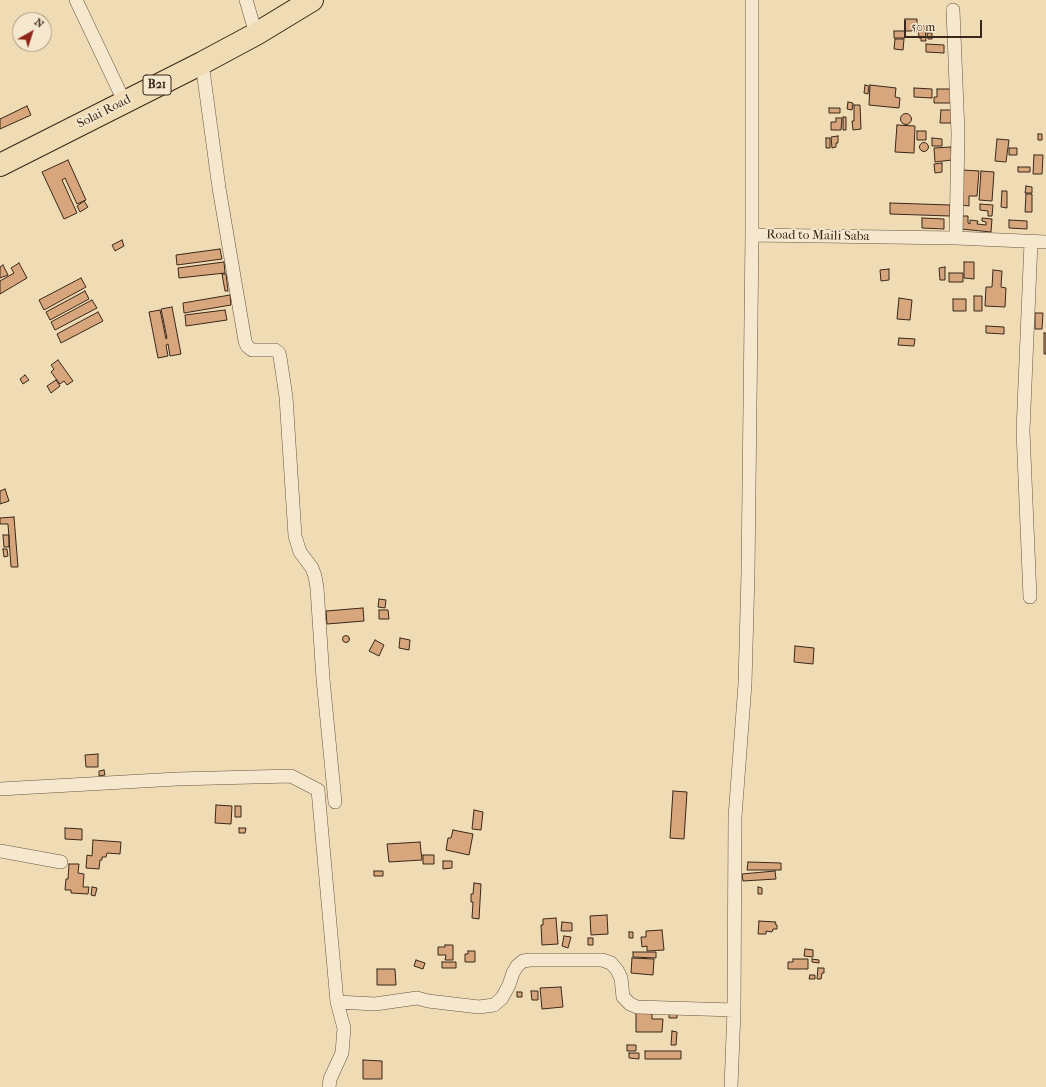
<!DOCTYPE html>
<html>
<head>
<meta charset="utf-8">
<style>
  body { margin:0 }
  #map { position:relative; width:1046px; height:1087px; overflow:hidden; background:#f0dcb4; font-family:"IM FELL French Canon",serif }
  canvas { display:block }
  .north { position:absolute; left:12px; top:12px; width:40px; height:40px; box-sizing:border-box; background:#f5e8ce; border:1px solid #aa9b86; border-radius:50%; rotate:39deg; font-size:11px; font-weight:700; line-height:16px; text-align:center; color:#392719 }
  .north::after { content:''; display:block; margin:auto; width:14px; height:18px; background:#8f2418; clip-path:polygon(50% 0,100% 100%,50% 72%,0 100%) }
  .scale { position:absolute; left:904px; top:20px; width:78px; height:18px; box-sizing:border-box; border:2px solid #392719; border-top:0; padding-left:5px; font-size:12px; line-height:14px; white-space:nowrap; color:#392719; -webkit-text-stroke:3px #f5e8ce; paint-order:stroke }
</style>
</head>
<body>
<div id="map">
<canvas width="1046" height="1087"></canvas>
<div class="north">N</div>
<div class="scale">50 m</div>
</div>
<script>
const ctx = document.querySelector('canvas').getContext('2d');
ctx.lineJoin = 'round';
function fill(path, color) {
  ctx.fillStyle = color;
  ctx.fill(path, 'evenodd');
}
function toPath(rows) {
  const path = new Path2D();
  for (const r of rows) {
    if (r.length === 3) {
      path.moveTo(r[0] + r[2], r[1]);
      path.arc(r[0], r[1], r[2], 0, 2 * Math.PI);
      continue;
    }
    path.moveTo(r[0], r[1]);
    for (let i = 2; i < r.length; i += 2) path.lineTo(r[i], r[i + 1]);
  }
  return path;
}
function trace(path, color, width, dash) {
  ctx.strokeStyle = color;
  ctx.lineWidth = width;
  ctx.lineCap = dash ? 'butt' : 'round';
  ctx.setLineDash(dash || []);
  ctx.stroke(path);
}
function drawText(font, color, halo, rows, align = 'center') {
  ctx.font = font + ' "IM FELL French Canon",serif';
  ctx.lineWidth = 3.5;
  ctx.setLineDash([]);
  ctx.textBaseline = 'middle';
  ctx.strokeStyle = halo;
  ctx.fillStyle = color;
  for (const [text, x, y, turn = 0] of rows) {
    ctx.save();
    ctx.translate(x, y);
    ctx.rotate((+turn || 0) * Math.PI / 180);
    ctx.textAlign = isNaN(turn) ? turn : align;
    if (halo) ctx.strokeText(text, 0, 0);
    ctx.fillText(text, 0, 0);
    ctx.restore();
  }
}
const building = toPath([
  [905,19,917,19,917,31,905,31,905,19],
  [918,26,925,26,926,41,921,41,921,38,919,38,918,26],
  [894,31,905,31,905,38,894,38,894,31],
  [927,33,932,33,932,39,928,39,927,33],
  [895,39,904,39,903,50,894,49,895,39],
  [926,44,944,45,944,53,926,52,926,44],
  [865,85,869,86,868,94,864,93,865,85],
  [870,85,896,88,895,97,900,98,899,108,869,105,870,85],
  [914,88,932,89,932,98,914,97,914,88],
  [937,89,950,89,951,103,934,103,934,97,937,97,937,89],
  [848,102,853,103,852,110,847,109,848,102],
  [854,105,860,105,861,129,853,130,852,121,854,121,854,105],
  [27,106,31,115,0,129,0,119,27,106],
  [829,108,840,108,840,113,829,113,829,108],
  [941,110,954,110,953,123,940,123,941,110],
  [906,119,5.5],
  [843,117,846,117,846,130,843,130,843,117],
  [836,118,842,118,841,130,831,130,831,122,836,122,836,118],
  [897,125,915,126,914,153,895,152,897,125],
  [917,131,926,131,926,140,917,140,917,131],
  [1038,134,1042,134,1042,140,1038,140,1038,134],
  [838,136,838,143,836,143,836,147,832,148,831,137,838,136],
  [826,138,830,138,830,148,826,148,826,138],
  [932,138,942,139,942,146,932,146,932,138],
  [997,139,1009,140,1006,162,995,161,997,139],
  [924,147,4.5],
  [951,147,952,160,935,162,934,148,951,147],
  [1009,148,1017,148,1017,155,1009,155,1009,148],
  [1034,155,1043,155,1042,174,1033,174,1034,155],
  [68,160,86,200,77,204,65,178,62,180,77,213,64,219,42,172,68,160],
  [942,163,942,172,935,173,934,164,942,163],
  [1018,167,1030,167,1030,172,1018,172,1018,167],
  [963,170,979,171,977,196,969,196,969,206,961,205,963,170],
  [981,171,994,172,992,201,979,200,981,171],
  [1026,186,1032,187,1032,193,1025,193,1026,186],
  [1002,191,1007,191,1007,208,1001,207,1002,191],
  [1026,194,1032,194,1032,212,1025,212,1026,194],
  [84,201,88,207,80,212,77,206,84,201],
  [890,203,950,205,950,216,890,214,890,203],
  [980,204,993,205,992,216,988,216,988,211,980,210,980,204],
  [962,216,968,216,968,223,970,224,970,220,978,221,977,224,986,225,986,222,982,221,982,218,992,219,991,232,961,229,962,216],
  [922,218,944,219,944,229,922,228,922,218],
  [1009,220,1027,221,1027,229,1009,228,1009,220],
  [122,240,124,246,115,251,112,245,122,240],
  [220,249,222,259,177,265,176,255,220,249],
  [224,262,225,273,179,278,178,268,224,262],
  [964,262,974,262,974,279,964,278,964,262],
  [19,263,27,278,0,294,0,281,14,273,11,268,19,263],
  [3,265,8,275,0,278,0,267,3,265],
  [945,267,945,280,940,280,939,268,945,267],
  [889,269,889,280,881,281,880,270,889,269],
  [993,270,1002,271,1001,287,1006,288,1005,307,985,306,986,287,992,287,993,270],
  [949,273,963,273,963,282,949,282,949,273],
  [222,274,226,274,228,291,225,291,222,274],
  [81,278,86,287,44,310,39,300,81,278],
  [85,291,89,299,50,320,46,312,85,291],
  [230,295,231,305,184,313,183,303,230,295],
  [974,296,982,296,982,311,974,311,974,296],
  [899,298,912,300,910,320,897,319,899,298],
  [953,299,966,299,966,311,953,311,953,299],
  [92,300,97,308,55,330,51,322,92,300],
  [172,307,181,354,170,356,168,344,166,345,168,356,158,358,149,312,160,310,166,339,167,338,161,309,172,307],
  [225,310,227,320,186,326,185,315,225,310],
  [98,312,103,321,61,343,57,334,98,312],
  [1035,313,1043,313,1042,329,1035,329,1035,313],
  [986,326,1004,327,1004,334,986,333,986,326],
  [1044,333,1046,333,1046,354,1044,354,1044,333],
  [899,338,915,339,914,346,898,345,899,338],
  [58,360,73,381,67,385,64,381,60,384,51,372,54,369,51,365,58,360],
  [25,375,29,380,23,384,20,379,25,375],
  [56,380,60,386,51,393,47,386,56,380],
  [5,489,9,501,0,504,0,491,5,489],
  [14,517,18,567,11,567,8,524,0,524,0,518,14,517],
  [3,535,9,535,9,547,4,547,3,535],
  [3,549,7,549,8,556,4,557,3,549],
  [379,599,386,600,385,608,378,607,379,599],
  [363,608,364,621,327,624,326,611,363,608],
  [379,610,388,610,389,619,379,619,379,610],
  [346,639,3.5],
  [400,638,410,640,409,650,399,648,400,638],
  [375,640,384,645,379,656,369,651,375,640],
  [795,646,814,648,813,664,794,662,795,646],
  [98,754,98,767,86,767,85,755,98,754],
  [104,770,105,775,99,776,99,771,104,770],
  [673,791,687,792,684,839,670,838,673,791],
  [216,805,232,806,231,824,215,823,216,805],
  [235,806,241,806,241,817,235,817,235,806],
  [474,810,483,812,481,830,472,829,474,810],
  [65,828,82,829,82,840,65,839,65,828],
  [239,828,246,828,245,833,239,833,239,828],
  [453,830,473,834,469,855,446,850,448,838,451,838,453,830],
  [93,840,121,842,120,854,107,853,106,857,102,857,102,860,100,860,99,869,86,868,87,855,92,856,93,840],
  [420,842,422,860,389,862,387,844,420,842],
  [423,855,434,855,434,864,423,864,423,855],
  [443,861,452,861,452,868,443,869,443,861],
  [748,862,781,863,781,870,747,870,748,862],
  [69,864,79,864,78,873,84,874,83,887,89,887,88,894,71,893,71,890,65,890,66,879,68,879,69,864],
  [374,871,383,871,383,876,374,876,374,871],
  [775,871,776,879,743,881,742,874,775,871],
  [474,883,481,884,479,919,472,918,473,902,471,902,471,894,473,894,474,883],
  [92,887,97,888,95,896,91,895,92,887],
  [758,887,762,888,762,894,758,894,758,887],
  [607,915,608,934,591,935,590,916,607,915],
  [556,918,558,944,542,945,541,925,543,925,543,919,556,918],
  [759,921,776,922,775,924,777,925,777,929,773,929,772,932,766,931,766,934,758,934,759,921],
  [562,922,572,923,572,931,561,931,562,922],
  [662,930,664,950,647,951,647,946,642,947,641,937,646,937,646,931,662,930],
  [629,932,633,932,633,938,629,938,629,932],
  [564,936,571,937,568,948,562,946,564,936],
  [588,938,593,938,593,945,588,945,588,938],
  [445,945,453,945,453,960,445,960,446,955,438,955,438,947,445,947,445,945],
  [805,949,813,950,813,957,804,956,805,949],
  [468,951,475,951,475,962,465,962,465,954,468,954,468,951],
  [633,952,656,952,656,958,633,957,633,952],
  [632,958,654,959,653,975,631,973,632,958],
  [793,959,808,959,808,969,788,969,788,962,793,962,793,959],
  [812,959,819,960,819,963,812,962,812,959],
  [416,960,425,963,423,969,414,966,416,960],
  [442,962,456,962,456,968,442,968,442,962],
  [818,968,824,968,824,973,822,973,821,979,817,979,818,968],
  [377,969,395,969,396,985,377,985,377,969],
  [810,975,815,975,815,979,809,979,810,975],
  [561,987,563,1007,542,1009,540,988,561,987],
  [531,991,538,991,538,1000,532,1000,531,991],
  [517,992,522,992,522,997,517,997,517,992],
  [669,1011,677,1011,677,1018,669,1018,669,1011],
  [636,1013,652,1013,652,1019,663,1019,662,1032,636,1032,636,1013],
  [672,1031,677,1032,676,1045,671,1045,672,1031],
  [627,1045,636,1045,636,1051,627,1051,627,1045],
  [645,1051,681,1051,681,1059,645,1059,645,1051],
  [629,1053,639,1053,639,1059,629,1058,629,1053],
  [363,1060,382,1061,382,1079,363,1079,363,1060]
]);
fill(building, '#d8a67d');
trace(building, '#392719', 1);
const street = toPath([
  [76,0,124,101],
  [246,0,256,34],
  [953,10,958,133,956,238],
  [202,63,219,188,245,341,247,346,252,350,275,350,279,353,280,357,286,397,295,536,300,552,312,568,315,576,317,588,323,679,335,802],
  [752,235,956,238,1046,242],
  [1030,597,1023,431,1031,242],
  [0,789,177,779,291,776,318,790,337,1002,344,1028,342,1053,330,1079,329,1087],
  [0,851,61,862],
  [337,1002,375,1004,417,998,428,1001,479,1007,494,1005,502,998,509,985,513,973,517,966,523,961,530,960,602,960,611,963,617,970,621,978,623,997,630,1004,637,1007,734,1010],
  [731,1087,734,1010,735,817,745,684,748,573,752,235,752,0]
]);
const highway = toPath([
  [0,165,202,63,256,34,312,0]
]);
trace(street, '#675440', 14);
trace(highway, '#392719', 24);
trace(street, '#f5e8ce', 13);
trace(highway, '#f0dcb4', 22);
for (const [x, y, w] of [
  [157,85,28]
]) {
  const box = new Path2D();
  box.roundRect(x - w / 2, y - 10, w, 20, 3);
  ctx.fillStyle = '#f5e8ce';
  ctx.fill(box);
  trace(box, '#392719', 1);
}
drawText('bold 12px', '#392719', null, [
  ["B21",157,85]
]);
drawText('13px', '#392719', '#f5e8ce', [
  ["Solai Road",104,112,-27],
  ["Road to Maili Saba",818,236,1]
]);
</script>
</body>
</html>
